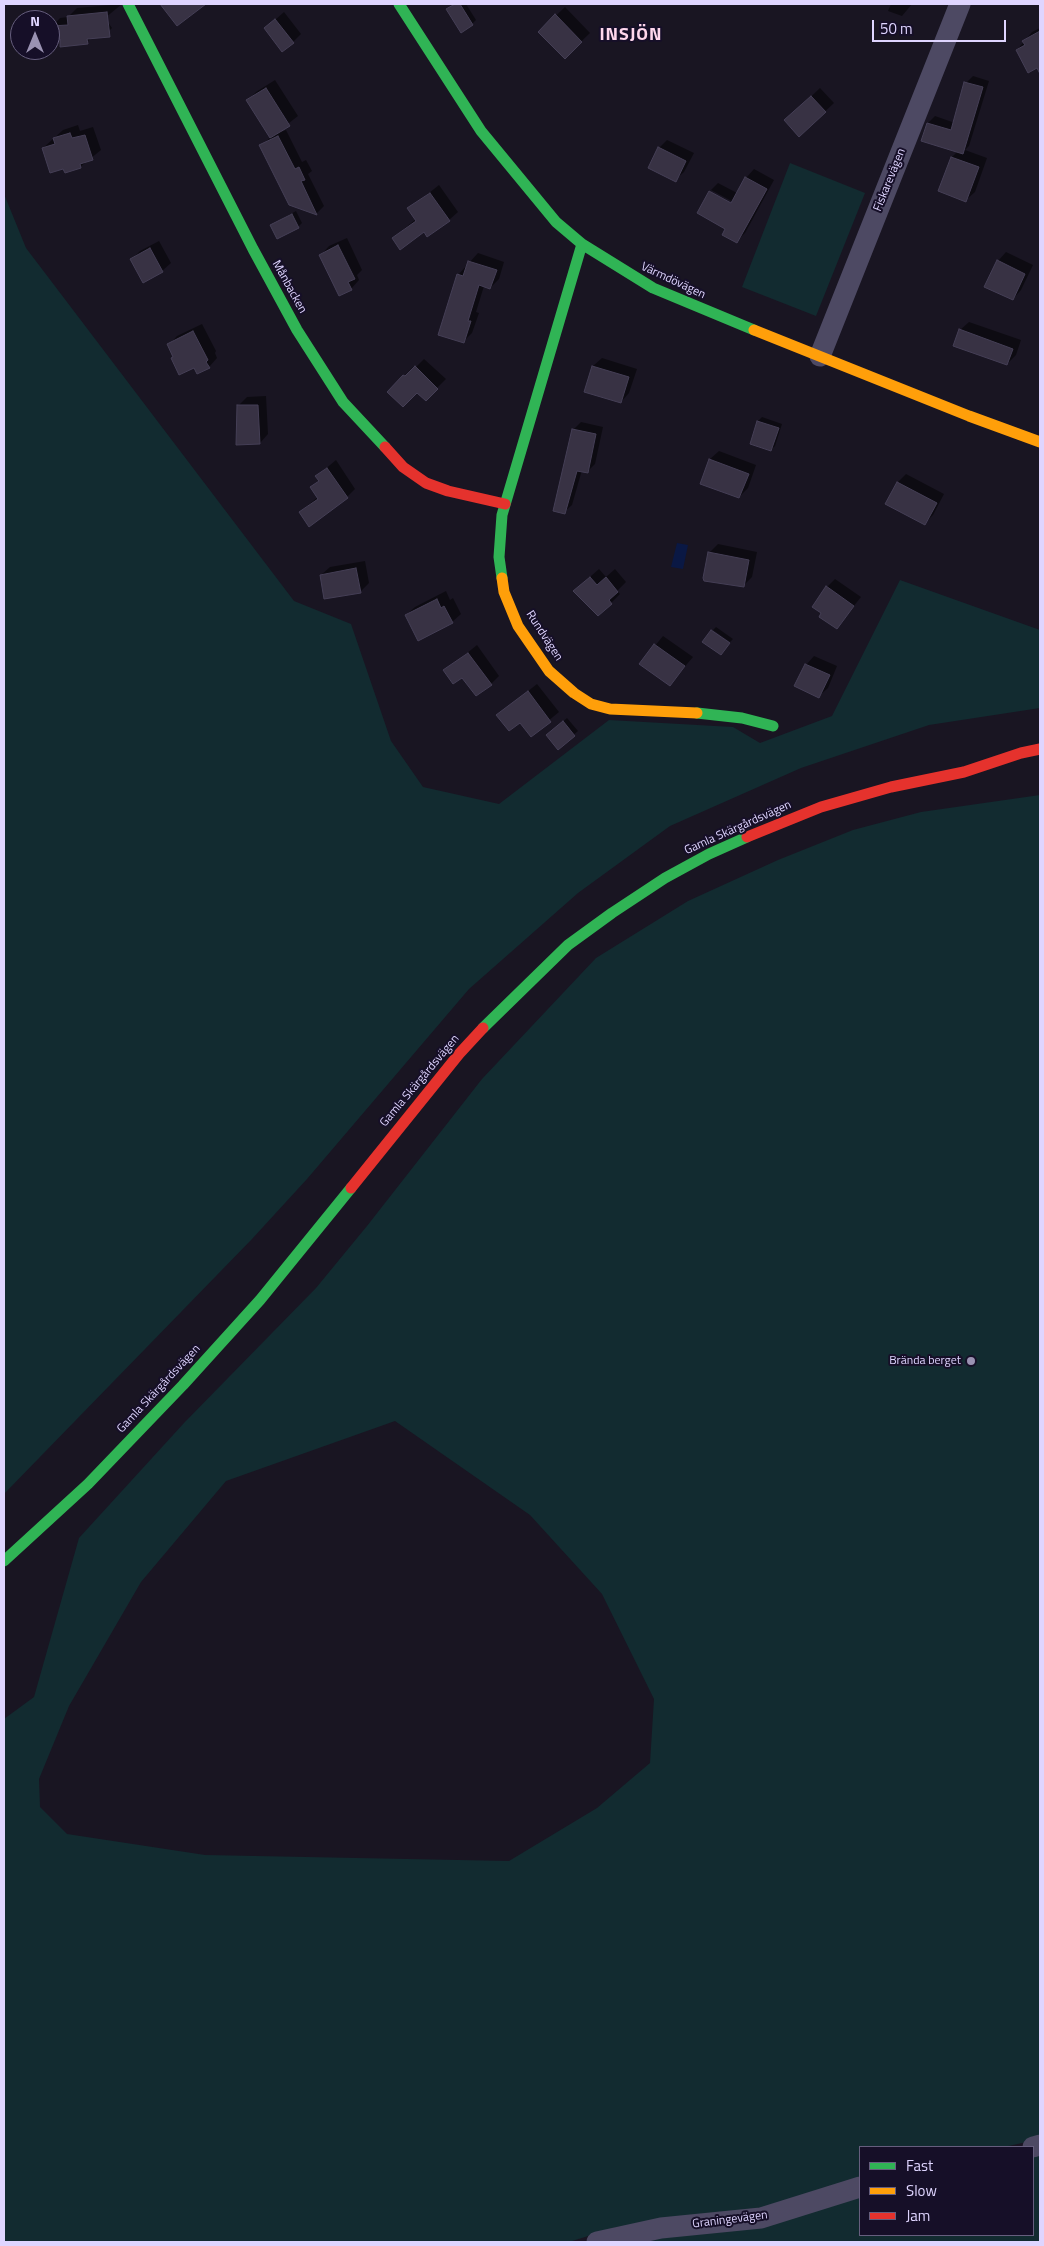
<!DOCTYPE html>
<html>
<head>
<meta charset="utf-8">
<style>
  body { margin:0 }
  #map { position:relative; width:1044px; height:2246px; overflow:hidden; background:#191522; font-family:"Titillium Web",sans-serif }
  canvas { display:block }
  .frame { position:absolute; inset:0; border:5px solid #dfd5ff; pointer-events:none }
  .legend { position:absolute; left:859px; top:2146px; width:175px; height:90px; box-sizing:border-box; background:#160f28; border:1px solid #665e7e; margin:0; padding:6px 9px; list-style:none; font-size:15px; color:#dfd5ff }
  .legend li { display:flex; align-items:center; gap:10px; height:25px }
  .legend b { width:25px; border:1px solid #665e7e }
  .north { position:absolute; left:10px; top:10px; width:50px; height:50px; box-sizing:border-box; background:#160f28; border:1px solid #665e7e; border-radius:50%; rotate:0deg; font-size:14px; font-weight:700; line-height:20px; text-align:center; color:#dfd5ff }
  .north::after { content:''; display:block; margin:auto; width:18px; height:22px; background:#9a92b2; clip-path:polygon(50% 0,100% 100%,50% 72%,0 100%) }
  .scale { position:absolute; left:872px; top:20px; width:134px; height:22px; box-sizing:border-box; border:2px solid #dfd5ff; border-top:0; padding-left:6px; font-size:15px; line-height:18px; white-space:nowrap; color:#dfd5ff; -webkit-text-stroke:4px #160f28; paint-order:stroke }
</style>
</head>
<body>
<div id="map">
<canvas width="1044" height="2246"></canvas>
<div class="frame"></div>
<ul class="legend">
<li><b style="height:6px;background:#30b455"></b>Fast</li>
<li><b style="height:6px;background:#ff9f0a"></b>Slow</li>
<li><b style="height:6px;background:#e5322d"></b>Jam</li>
</ul>
<div class="north">N</div>
<div class="scale">50 m</div>
</div>
<script>
const ctx = document.querySelector('canvas').getContext('2d');
ctx.lineJoin = 'round';
function fill(path, color) {
  ctx.fillStyle = color;
  ctx.fill(path, 'evenodd');
}
function toPath(rows) {
  const path = new Path2D();
  for (const r of rows) {
    path.moveTo(r[0], r[1]);
    for (let i = 2; i < r.length; i += 2) path.lineTo(r[i], r[i + 1]);
  }
  return path;
}
function trace(path, color, width, dash) {
  ctx.strokeStyle = color;
  ctx.lineWidth = width;
  ctx.lineCap = dash ? 'butt' : 'round';
  ctx.setLineDash(dash || []);
  ctx.stroke(path);
}
function drawText(font, color, halo, rows, align = 'center') {
  ctx.font = font + ' "Titillium Web",sans-serif';
  ctx.lineWidth = 4;
  ctx.setLineDash([]);
  ctx.textBaseline = 'middle';
  ctx.strokeStyle = halo;
  ctx.fillStyle = color;
  for (const [text, x, y, turn = 0] of rows) {
    ctx.save();
    ctx.translate(x, y);
    ctx.rotate((+turn || 0) * Math.PI / 180);
    ctx.textAlign = isNaN(turn) ? turn : align;
    if (halo) ctx.strokeText(text, 0, 0);
    ctx.fillText(text, 0, 0);
    ctx.restore();
  }
}
fill(toPath([
  [790,163,865,193,816,316,742,287],
  [4,194,26,248,294,601,351,624,391,741,423,787,499,804,609,720,733,727,760,743,832,716,900,580,1040,630,1040,708,929,725,801,768,670,826,578,893,469,989,307,1179,252,1239,4,1494],
  [1040,795,1040,2139,1004,2147,860,2147,860,2179,759,2211,617,2227,569,2242,4,2242,4,1719,34,1697,79,1538,184,1423,316,1288,367,1226,482,1079,596,958,688,901,778,860,853,830,921,812],
  [395,1421,530,1515,602,1594,654,1699,650,1763,597,1808,509,1861,205,1855,67,1834,40,1807,39,1779,69,1706,141,1582,226,1481],
  [1040,2152,1040,2242,628,2242,860,2195,860,2235,1033,2235,1033,2154]
]), '#122b30');
fill(toPath([
  [677,543,688,545,683,569,671,567]
]), '#0a1844');
fill(toPath([
  [122,4,105,18,112,28,104,36,92,37,87,42,61,38,52,27,60,18,68,17,77,8],
  [455,4,466,4,476,20,472,24,448,10],
  [891,4,912,4,902,16,888,11],
  [565,7,590,33,565,57,539,32],
  [284,12,301,34,293,42,266,28],
  [1040,28,1040,65,1028,71,1017,50,1032,32],
  [973,76,989,81,969,146,965,150,987,158,975,192,966,200,940,191,952,157,958,151,923,140,928,123,935,116,955,123,966,83],
  [275,80,298,116,280,130,281,132,286,130,302,162,306,160,312,171,308,174,324,206,317,213,289,204,261,146,271,137,248,100,256,92],
  [820,88,834,103,800,135,795,112],
  [78,125,80,131,93,127,101,150,80,167,43,148,63,130],
  [667,140,694,153,684,172,675,180,659,148],
  [754,169,774,180,745,233,737,241,727,228,698,212,711,190,711,193,736,207,737,204,711,190,718,183,737,193,746,178],
  [439,185,458,212,449,220,424,231,393,238,416,219,409,209],
  [296,211,302,223,298,227,271,225],
  [347,238,362,270,357,275,359,280,351,289,321,255,329,246],
  [159,241,171,263,162,271,132,259,140,251],
  [1006,252,1033,265,1021,290,1013,299,998,261],
  [478,253,504,262,499,279,490,288,484,286,476,312,479,313,472,333,464,341,458,275],
  [969,322,1021,340,1016,355,1007,364,960,330],
  [202,324,216,351,215,353,217,358,209,367,194,367,174,356,169,345,177,336],
  [602,358,637,369,629,393,621,402,593,366],
  [424,359,446,379,426,399,417,391,389,392,413,367,414,369],
  [266,396,268,434,260,443,238,406,247,397],
  [762,417,782,424,775,446,771,450,751,443,758,421],
  [581,422,603,427,595,464,587,472,582,470,572,505,564,512,573,430],
  [719,451,756,465,748,488,739,497,710,459],
  [336,460,355,489,347,497,300,512,318,497,311,488,319,480,317,476],
  [906,474,944,494,933,515,925,523,898,482],
  [718,544,757,552,752,577,743,586,710,552],
  [365,561,369,583,360,592,321,575,330,567],
  [599,569,606,577,615,569,626,582,617,591,620,594,611,603,583,583],
  [835,579,861,597,837,627,827,587],
  [446,591,450,600,453,598,461,614,452,622,406,615,415,607],
  [716,627,733,639,730,642,713,630],
  [663,636,693,657,670,684,641,663],
  [477,645,499,676,491,684,445,671],
  [814,656,837,666,828,688,819,696,806,665],
  [537,684,559,712,531,735,521,721,498,715],
  [567,718,578,731,558,748,551,732]
]), '#0007');
const building = toPath([
  [160,4,206,4,177,26,160,4],
  [455,4,460,4,473,25,461,33,446,9,455,4],
  [107,12,110,37,87,39,88,44,60,47,60,39,52,40,51,26,68,25,67,16,107,12],
  [555,14,582,42,565,59,538,32,555,14],
  [275,19,294,43,282,52,264,28,275,19],
  [1040,31,1040,74,1037,68,1028,73,1016,50,1025,45,1022,41,1040,31],
  [964,82,983,87,963,154,921,141,927,123,951,130,964,82],
  [266,88,290,126,270,138,246,100,266,88],
  [811,96,826,112,799,137,784,120,811,96],
  [70,133,72,138,85,135,93,160,80,164,81,168,65,173,63,169,50,173,42,148,55,144,53,138,70,133],
  [278,136,295,169,299,167,305,180,301,181,317,215,289,205,259,145,278,136],
  [658,147,686,161,676,182,648,168,658,147],
  [951,157,979,167,966,202,938,191,951,157],
  [745,177,767,189,737,243,722,235,725,229,697,213,709,191,731,203,745,177],
  [430,193,450,221,427,237,424,232,400,250,392,238,416,221,407,208,430,193],
  [292,214,299,228,277,239,270,225,292,214],
  [338,245,355,279,348,282,352,290,339,296,319,255,338,245],
  [150,248,163,272,143,283,130,259,150,248],
  [997,260,1025,274,1013,300,984,287,997,260],
  [468,261,497,270,490,289,479,285,468,321,471,321,464,343,438,335,457,274,463,276,468,261],
  [959,329,1013,349,1007,365,953,346,959,329],
  [193,331,208,360,206,362,210,368,197,374,194,368,179,375,171,358,173,357,167,344,193,331],
  [415,366,438,389,426,401,417,393,403,407,387,392,403,375,405,376,415,366],
  [592,366,629,377,621,403,584,392,592,366],
  [237,405,258,405,260,444,236,445,237,405],
  [757,421,779,428,771,451,750,444,757,421],
  [572,429,596,434,588,473,577,471,565,514,553,511,572,429],
  [709,459,749,474,739,498,700,484,709,459],
  [327,468,348,498,309,527,299,512,318,499,310,487,319,481,315,476,327,468],
  [897,482,937,503,925,525,885,504,897,482],
  [708,552,749,560,744,587,704,581,703,578,708,552],
  [356,568,361,593,324,599,320,575,356,568],
  [590,577,597,585,606,577,618,592,609,600,612,604,598,616,573,591,590,577],
  [826,586,854,606,837,629,819,617,821,613,812,607,826,586],
  [437,599,441,608,444,606,453,623,418,641,405,615,437,599],
  [711,630,730,643,721,655,702,642,711,630],
  [654,644,685,666,670,686,639,664,654,644],
  [468,653,492,685,476,696,462,678,453,684,443,670,468,653],
  [805,664,830,675,819,698,794,686,805,664],
  [528,691,551,722,531,737,520,723,509,731,496,715,528,691],
  [563,721,575,736,558,750,546,735,563,721]
]);
fill(building, '#383244');
trace(building, '#453f56', 1);
trace(toPath([
  [820,356,960,4],
  [1033,2147,1040,2145],
  [597,2242,661,2228,761,2218,860,2187]
]), '#4d4963', 21);
trace(toPath([
  [128,4,253,249,297,330,343,402,385,447],
  [399,4,481,131,556,222,582,244,653,288,754,330],
  [502,578,499,557,502,515,582,244],
  [697,713,742,718,773,726],
  [483,1028,568,945,612,913,665,878,709,854,747,837],
  [4,1561,88,1484,183,1385,260,1300,351,1188]
]), '#30b455', 11);
trace(toPath([
  [754,330,969,416,1040,442],
  [502,578,504,592,518,626,549,671,574,693,591,704,610,709,697,713]
]), '#ff9f0a', 11);
trace(toPath([
  [385,447,403,467,426,483,448,491,505,504],
  [747,837,821,807,891,787,964,772,1021,753,1040,749],
  [351,1188,459,1054,483,1028]
]), '#e5322d', 11);
for (const [x, y, r, color] of [
  [971,1361,5,"#9a92b2"]
]) {
  const dot = new Path2D();
  dot.arc(x, y, r, 0, 2 * Math.PI);
  ctx.fillStyle = color;
  ctx.fill(dot);
  trace(dot, '#160f28', 2);
}
drawText('12px', '#dfd5ff', '#160f28', [
  ["Fiskarevägen",890,180,-68],
  ["Värmdövägen",673,281,25],
  ["Månbacken",289,287,61],
  ["Rundvägen",544,636,57],
  ["Gamla Skärgårdsvägen",738,828,-24],
  ["Gamla Skärgårdsvägen",420,1081,-50],
  ["Gamla Skärgårdsvägen",159,1389,-47],
  ["Graningevägen",730,2220,-7]
]);
drawText('12px', '#dfd5ff', '#160f28', [
  ["Brända berget",961,1361]
], 'right');
ctx.letterSpacing = '1px';
drawText('bold 18px', '#ffd7ec', '#160f28', [
  ["INSJÖN",631,36]
]);
ctx.letterSpacing = '0px';
</script>
</body>
</html>
